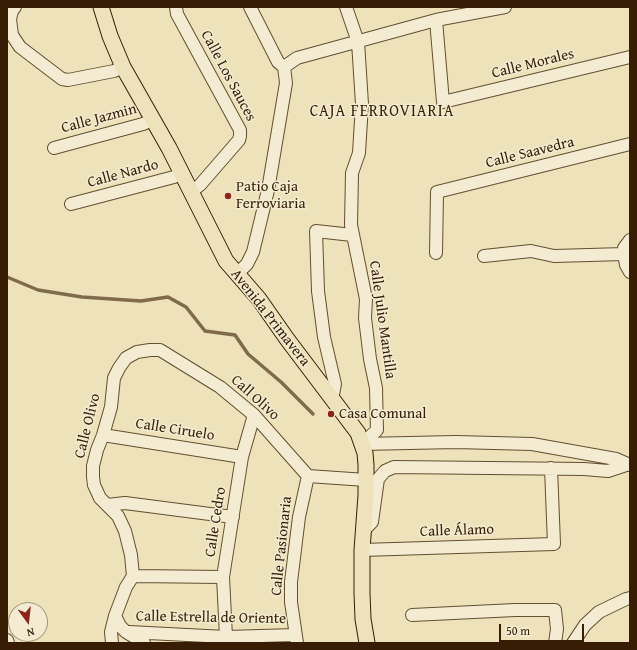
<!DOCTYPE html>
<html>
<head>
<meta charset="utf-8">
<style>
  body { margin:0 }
  #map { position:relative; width:637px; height:650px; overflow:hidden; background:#ede2b9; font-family:"Gentium Book Plus",serif }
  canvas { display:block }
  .frame { position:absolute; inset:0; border:8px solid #361d03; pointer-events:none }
  .north { position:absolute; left:8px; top:602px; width:40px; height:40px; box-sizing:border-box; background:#f3ecd2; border:1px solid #a7997f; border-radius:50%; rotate:165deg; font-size:11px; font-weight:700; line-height:16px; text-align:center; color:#361d03 }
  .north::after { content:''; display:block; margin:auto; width:14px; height:18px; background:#8f2418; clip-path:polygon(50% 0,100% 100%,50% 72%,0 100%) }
  .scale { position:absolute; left:499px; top:624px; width:85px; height:18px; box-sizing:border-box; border:2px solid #361d03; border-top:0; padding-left:5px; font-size:12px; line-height:14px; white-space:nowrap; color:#361d03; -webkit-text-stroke:3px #f3ecd2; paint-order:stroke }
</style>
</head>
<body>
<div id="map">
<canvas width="637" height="650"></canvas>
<div class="frame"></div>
<div class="north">N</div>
<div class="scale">50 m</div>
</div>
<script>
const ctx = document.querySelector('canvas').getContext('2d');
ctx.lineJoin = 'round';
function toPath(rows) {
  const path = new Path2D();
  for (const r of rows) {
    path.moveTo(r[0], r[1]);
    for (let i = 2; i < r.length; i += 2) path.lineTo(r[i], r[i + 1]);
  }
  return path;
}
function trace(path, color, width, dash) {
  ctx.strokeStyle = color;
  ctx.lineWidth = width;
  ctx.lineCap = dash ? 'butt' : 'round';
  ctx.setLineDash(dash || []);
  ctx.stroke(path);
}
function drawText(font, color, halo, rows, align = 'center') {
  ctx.font = font + ' "Gentium Book Plus",serif';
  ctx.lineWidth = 3;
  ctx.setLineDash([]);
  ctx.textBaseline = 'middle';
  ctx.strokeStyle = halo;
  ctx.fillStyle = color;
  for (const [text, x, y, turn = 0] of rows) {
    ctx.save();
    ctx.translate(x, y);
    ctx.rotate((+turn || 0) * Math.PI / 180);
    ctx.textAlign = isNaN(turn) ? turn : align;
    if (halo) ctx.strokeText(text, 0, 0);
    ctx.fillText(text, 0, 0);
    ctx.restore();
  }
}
trace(toPath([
  [7,277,38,290,82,297,141,301,168,297,186,307,205,331,235,335,248,354,281,382,313,414]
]), '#7f6b4b', 3.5);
const minor = toPath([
  [15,7,12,11,10,19,12,35,20,47,62,79,68,80,114,71,123,67],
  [176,7,177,14,240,130,240,136,239,140,200,185,192,191],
  [250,7,278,62,284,67],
  [346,7,358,42,362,104,359,153,352,173,351,225,366,299,365,318,370,359,376,388,377,430,362,444],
  [436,20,443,102,630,57],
  [284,67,297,58,436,20,505,7],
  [54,148,143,124,152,120],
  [71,204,174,177,182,173],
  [630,240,624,248,624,254,626,265,630,272],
  [436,253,437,192,630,144],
  [484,256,531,251,554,256,624,254],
  [237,274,247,264,253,252,268,190,286,83,284,67],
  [332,400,335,384,324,337,318,291,316,231,352,235],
  [103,435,242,457],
  [362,444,456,442,532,444,616,459,630,465],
  [308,476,366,480],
  [107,505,125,503,233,517],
  [363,531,372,522,378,479,385,471,394,467,584,469,608,471,629,464],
  [362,550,554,544,551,468],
  [133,576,223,577],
  [412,615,515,610,555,610,557,629,555,643],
  [129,632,226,637,295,635],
  [226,637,223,577,242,457,254,415],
  [7,640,8,643],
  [112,643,111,632,115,616],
  [144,643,126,632,120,626,115,616,126,587,133,576,131,555,125,531,118,516,100,498,94,485,93,477,93,466,97,450,103,435,111,407,114,378,119,368,126,358,137,352,150,350,160,350,220,387,254,415,308,476],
  [297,643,291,602,291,582,299,517,308,476],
  [573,643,585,625,599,612,626,599,630,598]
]);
const major = toPath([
  [101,7,110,36,123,67,169,148,226,261,259,299,287,339,358,433,365,453,366,465,366,495,362,550,362,593,363,619,367,643]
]);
trace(minor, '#644e30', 14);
trace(major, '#361d03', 17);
trace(minor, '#f3ecd2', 12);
trace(major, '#ede2b9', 15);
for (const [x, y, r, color] of [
  [228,196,4,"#8f2418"],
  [331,414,4,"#8f2418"]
]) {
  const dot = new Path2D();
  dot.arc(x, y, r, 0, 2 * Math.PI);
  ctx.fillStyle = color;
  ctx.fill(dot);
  trace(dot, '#f3ecd2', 1.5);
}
drawText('15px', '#361d03', '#f3ecd2', [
  ["Calle Morales",533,64,-14],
  ["Calle Los Sauces",228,76,62],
  ["Calle Jazmin",99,119,-15],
  ["Calle Saavedra",530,153,-14],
  ["Calle Nardo",123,174,-15],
  ["Avenida Primavera",270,318,52],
  ["Calle Julio Mantilla",382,320,82],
  ["Call Olivo",255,398,42],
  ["Calle Olivo",88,426,-76],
  ["Calle Ciruelo",175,430,9],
  ["Calle Cedro",216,522,-81],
  ["Calle Álamo",457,531,-2],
  ["Calle Pasionaria",282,546,-84],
  ["Calle Estrella de Oriente",211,618,1]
]);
drawText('15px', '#361d03', '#f3ecd2', [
  ["Patio Caja",236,187],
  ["Ferroviaria",236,204],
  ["Casa Comunal",339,414]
], 'left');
ctx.letterSpacing = '1px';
drawText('16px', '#361d03', '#f3ecd2', [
  ["CAJA FERROVIARIA",382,112]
]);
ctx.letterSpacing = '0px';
</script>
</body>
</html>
